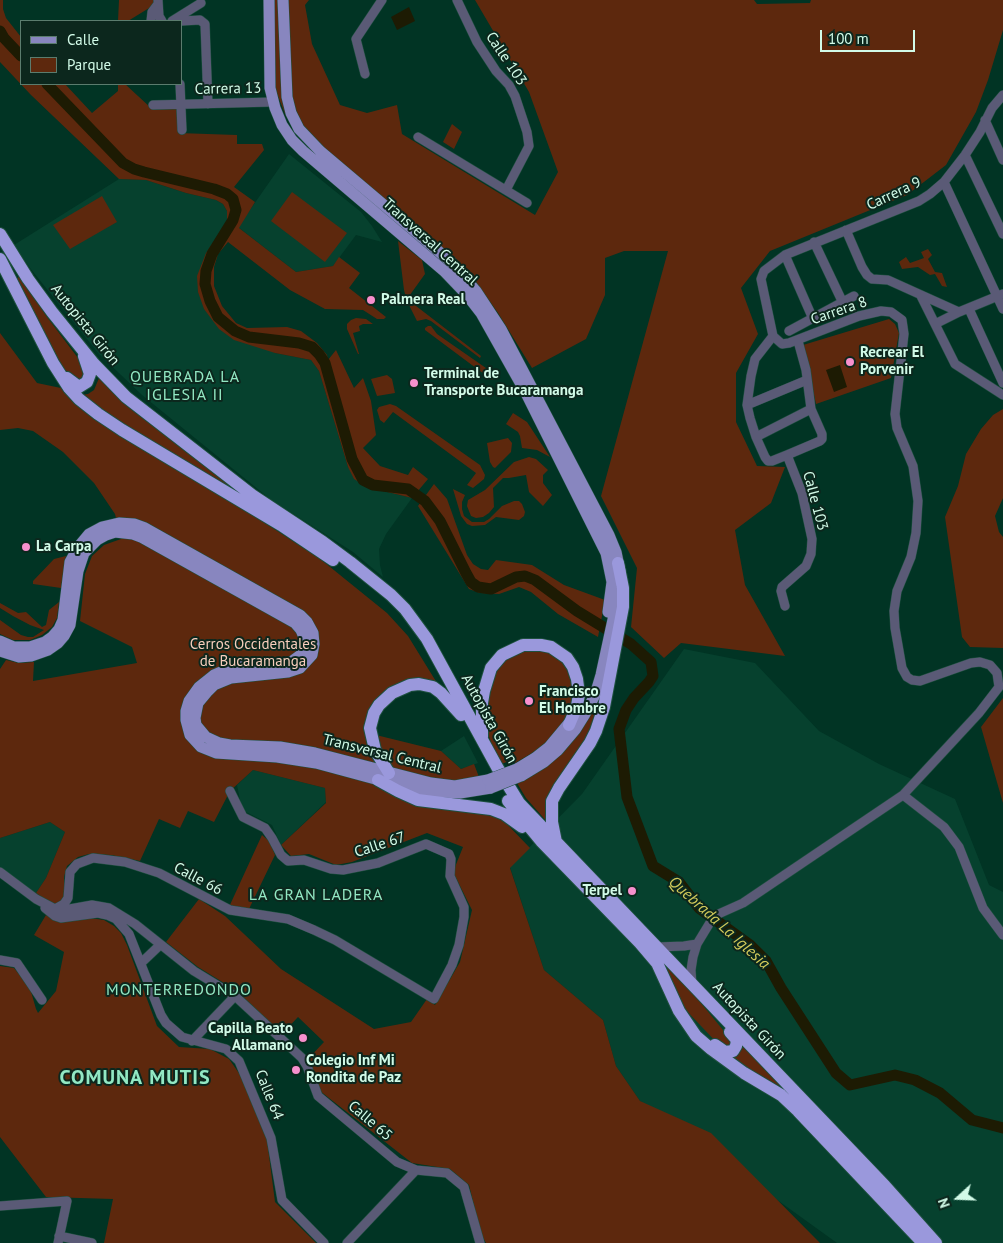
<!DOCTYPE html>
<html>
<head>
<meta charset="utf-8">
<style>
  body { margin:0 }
  #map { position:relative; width:1003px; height:1243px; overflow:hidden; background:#013424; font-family:"PT Sans",sans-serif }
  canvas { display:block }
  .legend { position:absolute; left:20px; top:20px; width:162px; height:65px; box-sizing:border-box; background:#0c271d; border:1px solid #5b7c6e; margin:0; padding:6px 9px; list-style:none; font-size:15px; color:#d2fbe8 }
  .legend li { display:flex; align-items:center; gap:10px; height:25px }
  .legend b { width:25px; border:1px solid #5b7c6e }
  .north { position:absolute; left:933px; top:1173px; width:50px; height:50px; -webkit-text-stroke:4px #0c271d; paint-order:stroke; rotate:250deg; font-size:14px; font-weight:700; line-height:20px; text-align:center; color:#d2fbe8 }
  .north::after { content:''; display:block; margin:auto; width:18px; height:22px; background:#d2fbe8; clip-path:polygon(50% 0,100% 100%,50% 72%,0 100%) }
  .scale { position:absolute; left:820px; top:30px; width:95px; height:22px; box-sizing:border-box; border:2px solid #d2fbe8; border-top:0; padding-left:6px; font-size:15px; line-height:18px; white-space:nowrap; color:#d2fbe8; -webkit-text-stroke:4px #0c271d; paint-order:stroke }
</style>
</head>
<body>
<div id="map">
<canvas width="1003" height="1243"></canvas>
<ul class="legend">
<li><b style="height:6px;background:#8886bf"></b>Calle</li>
<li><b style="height:14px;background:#5d280d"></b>Parque</li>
</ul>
<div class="north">N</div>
<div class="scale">100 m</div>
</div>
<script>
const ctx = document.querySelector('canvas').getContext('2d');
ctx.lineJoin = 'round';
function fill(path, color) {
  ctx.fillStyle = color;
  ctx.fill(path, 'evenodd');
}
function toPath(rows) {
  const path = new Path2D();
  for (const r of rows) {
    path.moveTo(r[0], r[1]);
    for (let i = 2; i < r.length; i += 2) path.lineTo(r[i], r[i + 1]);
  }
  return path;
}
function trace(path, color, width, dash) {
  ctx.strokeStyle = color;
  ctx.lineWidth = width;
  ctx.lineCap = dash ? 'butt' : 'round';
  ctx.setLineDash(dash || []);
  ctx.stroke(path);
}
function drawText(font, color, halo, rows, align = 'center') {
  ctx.font = font + ' "PT Sans",sans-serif';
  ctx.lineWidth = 4;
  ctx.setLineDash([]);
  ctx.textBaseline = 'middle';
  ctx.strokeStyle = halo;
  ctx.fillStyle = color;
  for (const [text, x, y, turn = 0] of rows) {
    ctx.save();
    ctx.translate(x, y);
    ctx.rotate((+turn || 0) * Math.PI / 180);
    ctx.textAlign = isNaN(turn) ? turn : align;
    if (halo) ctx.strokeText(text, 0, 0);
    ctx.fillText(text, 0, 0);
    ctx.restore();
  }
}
fill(toPath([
  [289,154,361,212,372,226,382,242,356,235,333,266,296,272,238,227],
  [119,179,146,180,186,193,216,200,223,204,227,211,227,222,206,253,204,309,275,353,311,360,319,371,348,467,367,487,412,498,386,534,379,549,380,565,383,577,353,552,270,499,142,395,99,354,30,268,14,245],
  [684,649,755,663,819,731,879,764,955,799,989,885,1003,892,1003,1243,837,1243,640,1101,616,1066,603,1020,544,970,510,867,582,794],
  [464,736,478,763,461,769,441,751],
  [253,770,325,788,326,802,281,845,272,825,242,810,237,785],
  [50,822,65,832,46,878,36,893,0,867,0,838]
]), '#06412e');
fill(toPath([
  [0,0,3,0,3,9,6,18,21,37,21,84,65,84,92,113,118,91,118,84,125,84,151,108,177,107,178,133,237,135,237,144,262,144,264,150,234,187,255,202,239,228,296,272,333,266,339,257,360,273,349,288,386,317,384,319,377,319,363,310,325,309,290,290,228,242,218,254,214,267,214,286,222,306,236,323,247,328,287,327,301,331,317,343,327,355,328,360,336,350,354,388,363,378,371,401,376,435,363,448,380,466,408,475,413,467,428,479,412,498,367,487,354,479,348,467,319,371,311,360,275,353,234,340,219,329,204,309,198,292,197,276,206,253,227,222,227,211,223,204,216,200,186,193,146,180,119,179,31,95,0,62],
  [119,0,154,0,154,5,128,21,118,21],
  [273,0,279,0,284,108,287,119,276,91],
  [286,0,309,0,305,5,312,44,340,105,367,113,397,105,402,134,535,215,558,172,529,92,475,0,754,0,757,4,810,3,811,0,1003,0,1003,30,988,80,976,112,946,165,907,195,770,251,741,288,758,334,736,373,736,422,757,466,785,467,771,503,735,530,745,585,785,656,681,643,664,658,631,627,637,568,601,496,668,251,624,251,605,258,605,295,586,339,532,368,498,313,476,282,455,259,323,149,297,118,292,100],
  [452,124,462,132,454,149,443,142],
  [292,192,347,233,325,262,271,221],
  [102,196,117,222,70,249,53,225],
  [398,241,422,260,425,274,407,299,481,356,480,358,431,321,426,319,417,321,410,307,406,298,404,290],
  [928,249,932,255,928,259,935,272,942,273,947,287,942,286,935,274,930,275,918,267,902,269,899,262,906,257,910,263,924,258,921,252],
  [20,276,47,317,81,362,85,372,80,382,68,374,60,364,15,280],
  [356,318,366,319,373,324,363,324,359,326,360,331,353,333,359,354,358,354,347,329,347,324,351,320],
  [889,319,895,324,899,333,891,378,816,404,803,345],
  [428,326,431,326,437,334,496,375,492,380,425,330,425,328],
  [0,333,37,383,61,388,74,403,105,426,231,501,319,558,387,613,408,636,437,683,402,684,366,722,366,738,370,751,377,763,375,786,416,805,488,814,504,821,530,848,510,868,544,970,603,1020,616,1066,640,1101,711,1133,820,1243,486,1243,481,1234,469,1185,450,1169,412,1163,320,1091,308,1059,324,1042,298,1017,282,1034,237,991,198,967,166,942,199,899,225,916,281,969,374,1029,411,1022,427,999,435,1005,460,962,472,910,453,872,463,847,427,833,352,862,336,865,309,854,291,856,281,845,326,803,325,788,253,770,230,791,214,822,188,811,180,828,159,819,140,861,111,855,89,854,78,857,67,866,64,877,65,894,62,901,57,903,50,903,36,893,46,878,65,832,50,822,0,838,0,669,6,660,19,663,34,662,33,681,137,663,132,647,80,621,85,574,92,556,104,545,121,539,115,514,94,483,63,452,33,431,18,428,0,430],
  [387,375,392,379,395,393,377,396,371,379],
  [99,378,118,397,144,419,253,504,133,431,81,395,88,394,94,390],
  [390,404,396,406,480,465,485,475,484,479,473,488,467,485,476,473,393,412,384,423,380,420,377,410,379,407],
  [1003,409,1003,498,995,516,999,532,1003,537,1003,648,970,647,962,637,945,517,958,486,966,454,981,429,993,415],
  [513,413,527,422,550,457,537,450,522,448,520,436,518,432,506,424],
  [508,438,512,443,511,452,495,468,493,467,490,462,487,443],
  [529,457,536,459,548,470,543,475,543,483,552,495,543,506,529,492,526,475,509,478,503,478,493,488,494,507,489,513,483,517,476,518,471,516,467,506,468,500,485,490,514,462],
  [434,484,447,499,467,555,473,564,481,569,488,570,496,560,532,565,564,585,605,600,598,637,558,614,531,592,519,587,499,594,480,593,469,589,418,506],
  [453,489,465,495,462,502,462,509,464,516,472,522,484,522,489,519,502,506,514,501,519,501,522,504,525,512,524,516,519,520,496,517,485,525,472,526,467,524,461,516],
  [66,556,61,588,33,584,33,581,54,559],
  [59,602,57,618,52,627,42,635,30,640,13,640,0,634,0,620,21,635,28,637,33,637,44,630,30,625,13,616,0,608,0,603,18,613,26,612,42,627,46,625,49,610],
  [523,651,547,651,563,663,570,673,574,697,568,714,555,733,539,749,515,763,513,759,502,764,492,745,488,734,487,701,496,670,505,659],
  [603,680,597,721,548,823,526,798,517,783,533,775,546,766],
  [1003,698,1003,803,981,727],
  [376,735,441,751,461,769,474,764,479,777,457,781,429,780,393,770,386,761],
  [262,835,270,842,275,855,249,909,229,907],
  [46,915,63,921,90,918,104,920,114,926,121,933,127,945,157,1026,179,1047,210,1049,229,1059,241,1076,267,1140,275,1202,316,1243,104,1243,113,1199,46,1197,0,1137,0,966,14,968,30,988,36,1009,38,1013,56,991,64,952,34,935],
  [656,957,678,975,732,1041,731,1046,720,1046,682,1006],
  [739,1041,781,1087,729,1058]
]), '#5d280d');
fill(toPath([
  [409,7,415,21,397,30,391,17],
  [840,365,847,387,834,392,826,370]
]), '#1d1b03');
trace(toPath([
  [0,31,4,38,21,56],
  [47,84,123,163,134,169,144,172,214,189,227,194,233,199,236,210,233,220,212,254,206,271,205,284,210,301,218,317,235,331,249,337,299,343,312,347,319,354,325,363,352,459,363,480,373,485,408,489,425,501,440,521,466,573,471,582,478,587,491,589,516,577,525,576,535,580,577,611,631,644,651,662,653,676,649,682,634,698,626,710,619,729,627,797,653,866,679,882,699,908,750,945,766,961,781,988,836,1073,850,1085,895,1075,915,1080,940,1093,972,1120,1003,1128]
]), '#1d1b03', 11);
const minor = toPath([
  [158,0,159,16,162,21],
  [457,0,477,42,496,71,509,85,515,96,527,132,529,146,506,190],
  [177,18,182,21,200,20,205,24,208,104],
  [151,21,152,12,158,4],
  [172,21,201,3],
  [365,74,356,39,382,0],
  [180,84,182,130],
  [153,105,273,102],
  [985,120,1003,160],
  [418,137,527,203],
  [965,155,1003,234],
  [944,182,1003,309],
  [846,230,862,267,867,275,872,279,888,280,959,312,1003,294],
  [814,242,843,303],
  [785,255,813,319],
  [921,296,955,364,1003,395],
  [969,309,1003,383],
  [935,324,959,312],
  [789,331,854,296],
  [773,336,761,279,764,271,785,255,919,201,930,194,944,182,965,155,980,132,992,108,1003,95],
  [773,336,755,359,751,376,747,405,750,418,756,437,765,457,768,461,772,461,787,455,820,441,822,439,822,434,811,409,806,370,798,341],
  [747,405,807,380],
  [756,437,811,409],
  [785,606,781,591,782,587,806,566,811,554,812,539,802,493,787,455],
  [903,795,944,827,959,847,983,908,1003,935],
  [0,872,36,899,55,909,64,910,92,905,109,908,135,924,194,971,235,996,302,1058,307,1066,318,1096,397,1162,416,1170,447,1173,464,1187,480,1243],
  [45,908,55,916,61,918,98,913,107,915,116,919,129,934,161,1015,166,1023,182,1037,226,1049,239,1061,271,1138,282,1200,324,1243],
  [55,909,64,904,68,898,70,872,77,864,93,858,125,862,159,873,230,910,288,919,314,930,335,940,434,999,452,965,459,945,464,917,464,907,450,876,451,859,449,854,426,844,378,863,343,870,331,869,304,860,288,861,281,855,272,838,265,828,243,817,230,791],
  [657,947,684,946,697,944],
  [0,960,17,963,42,1000],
  [141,963,160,945],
  [692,984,691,970,693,957,697,944,714,916,743,903,903,795,979,713,999,687,997,673,990,665,980,662,971,663,920,681,912,680,907,677,902,668,895,628,894,611,897,591,911,557,916,533,918,501,913,466,897,428,895,414,904,334,902,320,891,312,881,311,859,316,789,343,782,344,773,336],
  [192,1041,235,996],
  [0,1206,67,1201,58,1243],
  [59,1236,92,1243],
  [347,1243,416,1170]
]);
const major = toPath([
  [269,0,270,88,275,108,282,125,292,140,303,151,444,271,467,295,481,313,526,393,606,553,612,582,608,612],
  [283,0,287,97,291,113,299,129,320,151,450,261,476,291,501,329,609,535,616,552,620,571],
  [0,641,14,647,30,647,45,642,52,637,59,629,63,620,70,562,79,546,89,534,102,527,119,523,134,524,145,528,300,615,307,622,313,633,314,644,312,655,300,668,288,672,231,678,214,685,208,691,198,703,195,718,196,725,206,737,219,743,230,745,280,747,315,753,431,783,455,786,488,780],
  [0,651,19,657,31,656,48,650,58,643,64,636,70,625,78,571,84,553,97,540,106,535,115,532,133,534,141,537,295,623,301,630,304,637,305,644,302,654,291,662,284,664,232,667,214,675,199,687,189,701,186,711,186,720,190,735,201,747,216,753,277,757,316,763,401,786,426,791,460,793,491,788],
  [517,769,535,758,549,747,574,717],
  [521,776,544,762,558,750,575,730,585,714,595,695,601,675,619,592]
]);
const highway = toPath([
  [0,234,28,279,52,312,94,364,126,397,252,495,323,542,350,562,391,595,405,609,427,639,497,767,519,803,885,1186,936,1243],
  [0,259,53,363,69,388,79,399,98,414,122,430,281,525,333,560],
  [67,378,79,387,87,382,90,374,84,356],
  [482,737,482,703,484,691,491,668,502,655,523,645,541,645,551,647,567,658,573,667,577,679,579,694,577,706,569,725],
  [389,773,375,750,370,728,374,713,379,705,392,693,410,685,419,684,433,687,441,693,461,715],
  [378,780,398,791,418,800,491,809,504,814,522,827],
  [508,801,541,841,640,943,657,963,679,1011,696,1036,711,1049,744,1073,781,1095,798,1111,923,1243],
  [556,842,552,822,552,801,559,788,590,743,596,731,604,707,623,607,623,588,618,563],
  [715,1045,725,1052,733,1051,736,1046,737,1040,730,1032]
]);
trace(minor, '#1e503f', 10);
trace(major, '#1e503f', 12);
trace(highway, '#1e503f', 14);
trace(minor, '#5a5a76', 9);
trace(major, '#8886bf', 11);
trace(highway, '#9a98dc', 12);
const majorBridge = toPath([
  [488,780,517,769],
  [491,788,521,776]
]);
trace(majorBridge, '#1e503f', 12, []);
trace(majorBridge, '#8886bf', 11);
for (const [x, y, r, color] of [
  [371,300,5,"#f790cd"],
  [850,362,5,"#f790cd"],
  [414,383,5,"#f790cd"],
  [26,547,5,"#f790cd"],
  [529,701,5,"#f790cd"],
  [632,891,5,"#f790cd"],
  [303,1038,5,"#f790cd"],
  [296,1070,5,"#f790cd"]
]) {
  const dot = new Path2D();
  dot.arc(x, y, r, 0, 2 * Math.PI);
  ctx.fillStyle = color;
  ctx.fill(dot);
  trace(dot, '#0c271d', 2);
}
drawText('15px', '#d2fbe8', '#0c271d', [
  ["Calle 103",506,59,56],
  ["Carrera 13",228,89,-1],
  ["Carrera 9",894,194,-25],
  ["Transversal Central",430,242,42],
  ["Carrera 8",839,311,-19],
  ["Autopista Girón",85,325,51],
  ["Calle 103",815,501,75],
  ["Autopista Girón",489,719,61],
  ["Transversal Central",382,754,14],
  ["Calle 67",380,845,-18],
  ["Calle 66",198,879,28],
  ["Autopista Girón",749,1021,47],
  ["Calle 64",269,1095,68],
  ["Calle 65",370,1121,40]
]);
drawText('bold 15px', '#d2fbe8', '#0c271d', [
  ["Palmera Real",381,300],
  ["Recrear El",860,353],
  ["Porvenir",860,370],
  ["Terminal de",424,374],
  ["Transporte Bucaramanga",424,391],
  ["La Carpa",36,547],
  ["Francisco",539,692],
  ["El Hombre",539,709],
  ["Terpel",622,891,"right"],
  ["Capilla Beato",293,1029,"right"],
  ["Allamano",293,1046,"right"],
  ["Colegio Inf Mi",306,1061],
  ["Rondita de Paz",306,1078]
], 'left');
drawText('15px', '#f7cebc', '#0c271d', [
  ["Cerros Occidentales",253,645],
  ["de Bucaramanga",253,662]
]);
ctx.letterSpacing = '1px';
drawText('16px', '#92e8c3', '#0c271d', [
  ["QUEBRADA LA",185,377],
  ["IGLESIA II",185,395],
  ["LA GRAN LADERA",316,895],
  ["MONTERREDONDO",179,990]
]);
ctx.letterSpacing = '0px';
drawText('italic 16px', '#d2ca5b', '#0c271d', [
  ["Quebrada La Iglesia",719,923,42]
]);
ctx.letterSpacing = '1px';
drawText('bold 20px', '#92e8c3', '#0c271d', [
  ["COMUNA MUTIS",135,1078]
]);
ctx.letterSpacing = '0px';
</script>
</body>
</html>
